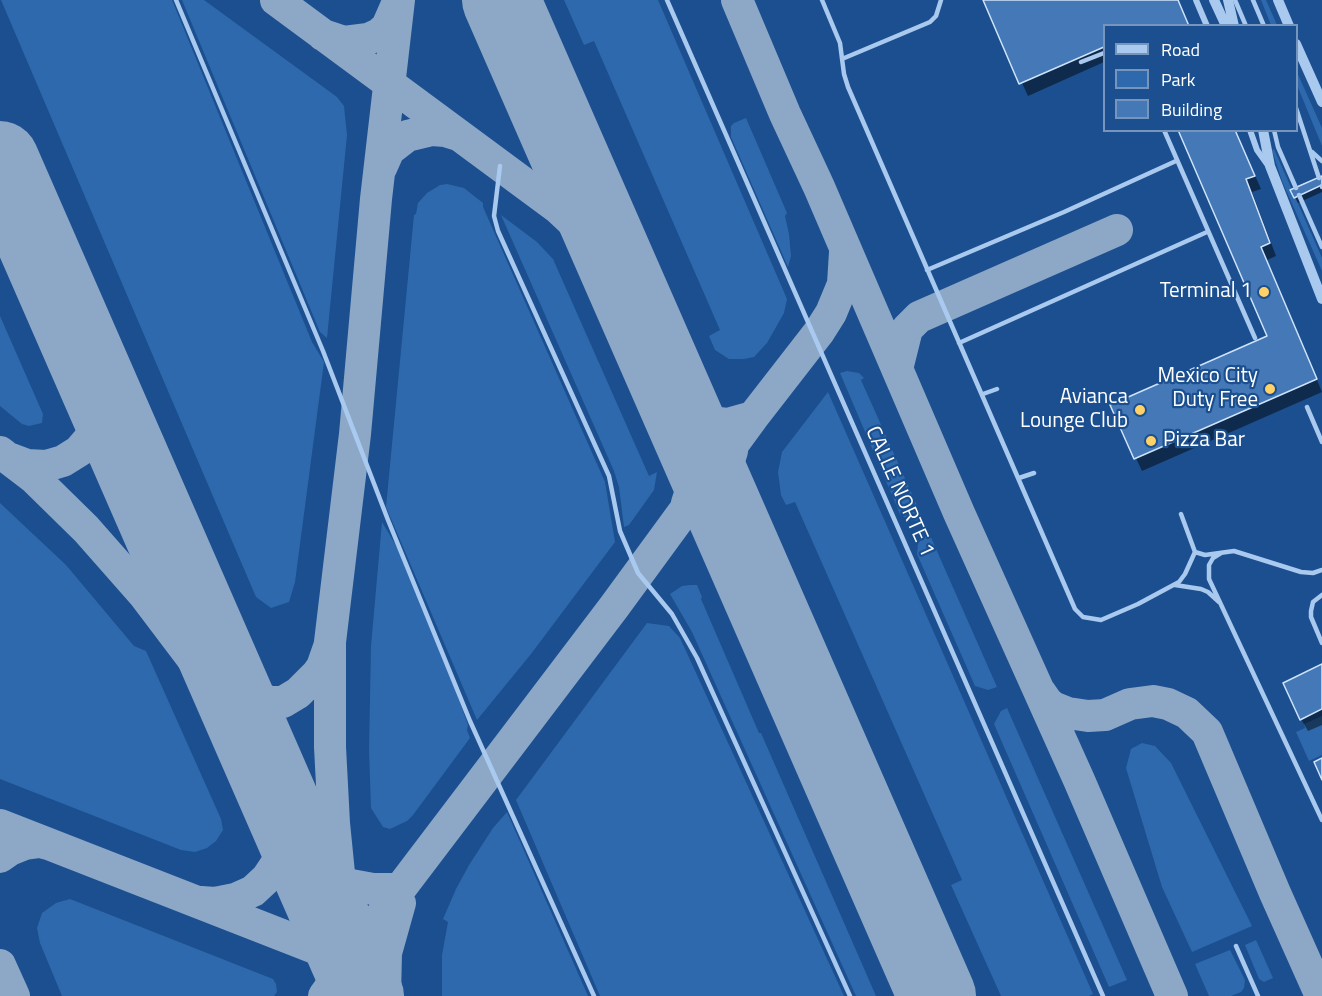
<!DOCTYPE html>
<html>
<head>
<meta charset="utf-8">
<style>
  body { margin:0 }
  #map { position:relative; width:1322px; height:996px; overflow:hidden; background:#1b4f8f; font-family:"Titillium Web",sans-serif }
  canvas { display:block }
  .legend { position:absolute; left:1103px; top:24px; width:195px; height:108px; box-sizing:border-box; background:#1b4f8f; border:2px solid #7695bc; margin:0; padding:8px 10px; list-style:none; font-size:18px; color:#fff }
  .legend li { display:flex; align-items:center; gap:12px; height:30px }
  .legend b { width:30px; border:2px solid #7695bc }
</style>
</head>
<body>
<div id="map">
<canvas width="1322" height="996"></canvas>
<ul class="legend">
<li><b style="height:8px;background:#a9c9ee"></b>Road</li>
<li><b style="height:16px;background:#2e69ad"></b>Park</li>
<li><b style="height:16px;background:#4478b7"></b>Building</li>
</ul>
</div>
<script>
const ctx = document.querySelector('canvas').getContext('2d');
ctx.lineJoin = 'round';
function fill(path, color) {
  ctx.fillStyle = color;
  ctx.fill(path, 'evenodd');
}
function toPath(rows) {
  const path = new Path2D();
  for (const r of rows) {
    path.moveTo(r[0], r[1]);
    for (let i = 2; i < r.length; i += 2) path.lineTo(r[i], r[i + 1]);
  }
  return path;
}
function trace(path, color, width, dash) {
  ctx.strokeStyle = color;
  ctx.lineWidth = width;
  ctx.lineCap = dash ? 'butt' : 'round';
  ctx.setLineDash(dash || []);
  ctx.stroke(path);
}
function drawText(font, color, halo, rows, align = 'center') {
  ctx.font = font + ' "Titillium Web",sans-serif';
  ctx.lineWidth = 4.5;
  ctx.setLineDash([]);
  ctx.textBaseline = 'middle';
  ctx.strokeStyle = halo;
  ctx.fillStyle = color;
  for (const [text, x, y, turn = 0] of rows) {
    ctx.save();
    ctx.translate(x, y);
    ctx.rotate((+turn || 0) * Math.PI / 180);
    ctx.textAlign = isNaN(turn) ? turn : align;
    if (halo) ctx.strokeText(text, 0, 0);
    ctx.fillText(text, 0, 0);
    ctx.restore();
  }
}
fill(toPath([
  [1,0,172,0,312,342,324,362,295,582,289,602,271,608,256,597],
  [182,0,204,0,337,97,344,106,347,135,327,338,320,332],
  [564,0,658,0,787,299,784,313,767,343,754,357,744,359,729,359,715,350,709,336,720,330,594,41,584,45],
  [1261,0,1266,0,1277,25,1271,25],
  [1296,70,1322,128,1322,146,1297,85],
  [746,118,787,213,785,216,789,234,791,256,788,267,731,137,731,126,734,123],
  [1274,149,1322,258,1322,271,1282,181,1272,150],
  [447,184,464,188,483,203,483,207,605,482,615,542,531,654,477,720,386,507,414,215,416,214,418,203,427,193,440,185],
  [501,215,537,242,553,259,649,476,657,472,654,490,629,525,624,527,619,487,614,471],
  [0,316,43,414,42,423,29,426,22,424,0,406],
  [847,371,859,373,864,378,861,380,924,521,908,520,900,514,840,373],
  [828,392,1093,994,1089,996,1001,996,951,885,962,880,795,502,786,505,781,495,778,472,782,452],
  [0,503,66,565,134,646,146,651,221,819,223,830,216,841,207,848,195,852,181,850,0,779],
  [382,522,398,549,451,677,468,725,467,730,470,738,413,815,407,821,390,829,383,827,371,808,369,750,371,646],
  [929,533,997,687,988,690,975,686,917,554,918,543],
  [690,585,697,585,702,597,701,599,759,733,761,733,876,996,856,996,692,632,670,594,682,586],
  [647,623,669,626,680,638,844,996,600,996,516,800],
  [1007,708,1127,980,1109,987,994,724,1001,711],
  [1322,716,1322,755,1309,761,1296,732,1305,728,1304,724],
  [1142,743,1155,746,1171,763,1252,926,1192,952,1162,887,1126,768,1131,749],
  [507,812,588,996,442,996,442,955,448,922,443,919,456,889,469,865,493,828],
  [70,899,273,979,276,984,277,992,274,996,62,996,40,943,37,928,42,913,56,903],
  [1256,940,1273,978,1264,982,1259,979,1245,945],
  [1230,950,1245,980,1244,988,1241,992,1231,996,1209,996,1195,964]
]), '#2e69ad');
fill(toPath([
  [984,0,1178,0,1189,26,1104,26,1104,62,1028,96],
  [1235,130,1261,189,1252,192,1276,256,1267,260,1322,392,1142,471,1112,406,1269,337],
  [1322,178,1322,192,1298,203,1295,197],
  [1322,666,1322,725,1308,731,1301,719]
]), '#0007');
trace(toPath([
  [276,0,559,209,589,237,628,289],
  [737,0,785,114,819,187,959,513,1079,780,1172,996],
  [323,35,344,42,368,39,379,34,387,27,397,4],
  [381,168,389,150,407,136,432,130,445,131,458,135],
  [897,369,907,329,919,317,1117,230],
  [675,400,687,430,693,454,693,485,687,503],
  [675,400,685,414,699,421,728,424,753,417],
  [732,451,727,467,725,491,735,536],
  [0,452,34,478,86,529,145,596,235,715,262,762],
  [11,459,27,465,46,466,63,461,79,451,91,437,99,420,101,395,97,382],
  [227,678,244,692,255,698,272,702,283,702,298,693,317,674,322,667,329,647],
  [1040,692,1047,702,1053,707,1068,713,1088,716,1105,715,1130,704,1153,701,1168,704,1187,713,1207,732,1275,893,1321,996],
  [0,825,315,948,329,955,345,967,358,984],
  [0,857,10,850,25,844,40,842,48,844],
  [305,858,324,874,340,883,373,889,400,889],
  [201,902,215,903,235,899,253,891,267,878,277,863,285,845,286,827,285,813],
  [0,965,14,996],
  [363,992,356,950,340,883,334,823,330,747,330,642,355,434,376,199,399,0],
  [324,996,400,889,614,607,753,417,819,332,831,313,843,284,845,252],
  [385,996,386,953,400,903]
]), '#8da7c7', 32);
trace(toPath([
  [501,0,937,996],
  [0,160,365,996]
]), '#8da7c7', 78);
const building = toPath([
  [983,0,1178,0,1189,26,1104,26,1104,47,1019,84,983,0],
  [1178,130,1235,130,1255,176,1246,179,1270,243,1261,247,1317,379,1134,459,1110,405,1267,336,1178,130],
  [1322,176,1322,185,1294,198,1290,190,1322,176],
  [1322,664,1322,709,1300,720,1283,683,1322,664],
  [1322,758,1322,780,1314,762,1322,758]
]);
fill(building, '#4478b7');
trace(building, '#cfe3fa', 1.5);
trace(toPath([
  [176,0,323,351,388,520,470,721,594,996],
  [667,0,1103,996],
  [822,0,840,43,844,74,848,87,1075,609,1083,617,1101,620,1138,604,1179,582,1185,574,1195,552,1205,555,1234,551,1301,572,1313,573,1322,570],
  [1235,0,1246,26],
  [1253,0,1264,26],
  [842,59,930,22,936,16,941,0],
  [1081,62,1104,53],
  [1296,108,1319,178],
  [1164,130,1255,338],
  [1274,130,1278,147,1296,188],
  [1312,152,1322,161],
  [500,166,494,216,498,231,609,476,620,531,638,573,672,614,697,658,850,996],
  [1322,186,1322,187],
  [1299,195,1322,247],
  [927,270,1064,212,1176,161],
  [959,343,1207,232],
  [983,394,997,389],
  [1307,407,1322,442],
  [1019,478,1034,473],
  [1181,514,1195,552],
  [1221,553,1213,558,1209,565,1209,579,1322,820],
  [1175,585,1201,589,1208,592,1219,602],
  [1322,595,1313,602,1311,611,1311,617,1322,643],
  [1236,946,1258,996]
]), '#a9c9ee', 4.5);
trace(toPath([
  [1196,0,1207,26],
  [1250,130,1257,150,1267,164]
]), '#a9c9ee', 6);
trace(toPath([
  [1214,0,1226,26],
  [1228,0,1234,26],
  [1278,0,1289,26],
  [1296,44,1322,102],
  [1263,130,1270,166,1322,299]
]), '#a9c9ee', 10);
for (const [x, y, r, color] of [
  [1264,292,6,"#ffd166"],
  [1270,389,6,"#ffd166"],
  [1140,410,6,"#ffd166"],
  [1151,441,6,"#ffd166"]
]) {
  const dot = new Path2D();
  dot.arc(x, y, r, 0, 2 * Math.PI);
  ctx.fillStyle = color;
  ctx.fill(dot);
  trace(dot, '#1b4f8f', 2);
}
drawText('21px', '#fff', '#1b4f8f', [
  ["Terminal 1",1252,292],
  ["Mexico City",1258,377],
  ["Duty Free",1258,401],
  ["Avianca",1128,398],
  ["Lounge Club",1128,422],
  ["Pizza Bar",1163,441,"left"]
], 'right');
drawText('21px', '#fff', '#1b4f8f', [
  ["CALLE NORTE 1",899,492,66]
]);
</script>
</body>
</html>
